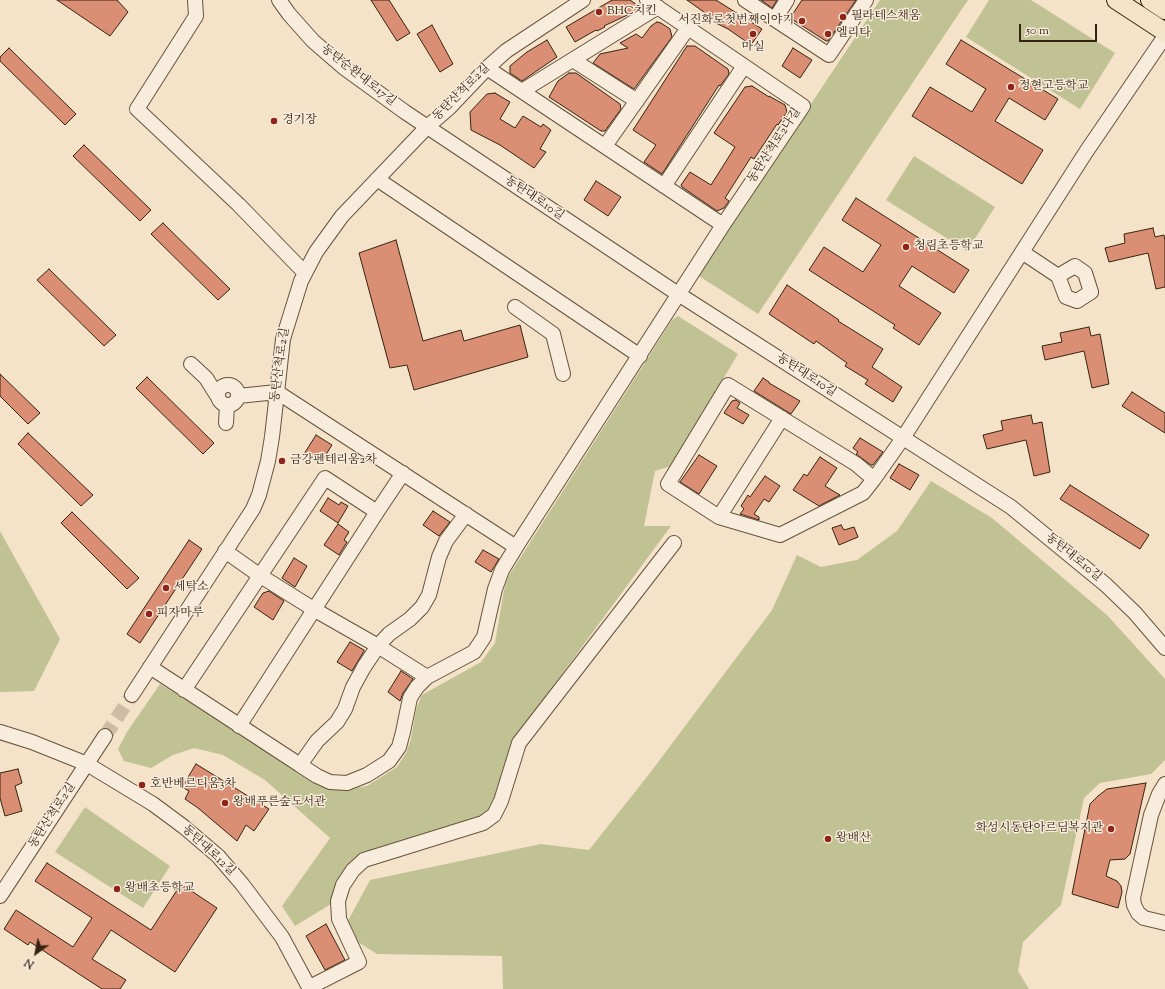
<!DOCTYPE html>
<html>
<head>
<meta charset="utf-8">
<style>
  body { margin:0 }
  #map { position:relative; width:1165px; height:989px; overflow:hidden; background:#f4e2c9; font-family:"Sorts Mill Goudy",serif }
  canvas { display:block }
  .north { position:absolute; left:16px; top:933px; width:40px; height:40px; -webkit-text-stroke:3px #f8ecdc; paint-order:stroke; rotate:213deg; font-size:11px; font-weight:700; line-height:16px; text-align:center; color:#362311 }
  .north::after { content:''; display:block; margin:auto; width:14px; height:18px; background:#362311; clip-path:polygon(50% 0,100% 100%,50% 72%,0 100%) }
  .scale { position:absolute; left:1019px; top:24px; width:78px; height:18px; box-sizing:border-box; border:2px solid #362311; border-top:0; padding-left:5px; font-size:12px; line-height:14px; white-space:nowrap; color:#362311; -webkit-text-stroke:3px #f8ecdc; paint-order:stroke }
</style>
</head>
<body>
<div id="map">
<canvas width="1165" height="989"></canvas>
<div class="north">N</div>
<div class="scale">50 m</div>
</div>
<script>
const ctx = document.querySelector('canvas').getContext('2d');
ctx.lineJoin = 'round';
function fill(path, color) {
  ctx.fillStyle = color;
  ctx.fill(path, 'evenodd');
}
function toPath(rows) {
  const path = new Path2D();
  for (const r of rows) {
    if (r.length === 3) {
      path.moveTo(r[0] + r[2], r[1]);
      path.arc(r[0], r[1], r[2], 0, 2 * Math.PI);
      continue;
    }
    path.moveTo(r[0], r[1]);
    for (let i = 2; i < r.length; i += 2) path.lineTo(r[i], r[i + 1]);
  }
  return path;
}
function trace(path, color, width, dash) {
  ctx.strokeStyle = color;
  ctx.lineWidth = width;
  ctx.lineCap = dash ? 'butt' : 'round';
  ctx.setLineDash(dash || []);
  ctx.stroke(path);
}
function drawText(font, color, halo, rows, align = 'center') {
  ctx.font = font + ' "Sorts Mill Goudy","Noto Serif KR",serif';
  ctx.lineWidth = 3;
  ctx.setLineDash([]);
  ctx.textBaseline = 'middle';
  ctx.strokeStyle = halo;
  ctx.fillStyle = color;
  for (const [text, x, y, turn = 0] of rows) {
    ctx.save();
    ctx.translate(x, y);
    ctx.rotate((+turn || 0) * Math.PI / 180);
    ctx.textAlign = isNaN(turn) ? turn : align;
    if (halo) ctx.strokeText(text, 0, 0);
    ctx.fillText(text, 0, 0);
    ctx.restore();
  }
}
fill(toPath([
  [880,0,968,0,758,314,699,276,757,185],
  [989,0,1031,0,1115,53,1080,109,966,37],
  [914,156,995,207,967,251,886,200],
  [678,316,738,354,671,466,655,471,644,526,671,526,517,735,493,806,485,817,364,854,331,904,295,926,282,906,330,838,265,780,223,755,194,748,173,755,151,768,124,761,118,749,127,732,160,684,331,788,349,789,367,786,397,767,406,753,411,739,416,709,422,695,481,662,495,643,504,590,508,577,672,320],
  [931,481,992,518,1107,615,1165,679,1165,760,1151,774,1100,783,1084,798,1061,905,1023,942,1018,971,1029,989,503,989,502,956,377,954,342,932,370,880,541,844,589,850,650,773,772,610,797,555,821,567,857,560,897,531],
  [0,531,60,639,34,691,0,692],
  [85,807,170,866,143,908,55,852]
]), '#c1c293');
const building = toPath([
  [57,0,117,0,128,12,110,36,57,0],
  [371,0,389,0,410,33,397,41,371,0],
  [612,0,630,0,637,5,636,11,604,26,605,27,597,31,596,30,575,42,566,27,612,0],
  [687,0,716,0,762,29,751,45,728,29,714,22,715,20,687,0],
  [761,0,777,0,772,8,761,0],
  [802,0,856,0,828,41,826,41,790,18,802,0],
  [657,22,661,23,670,29,672,37,634,89,593,63,600,54,628,48,620,43,636,34,642,38,651,26,657,22],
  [432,25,453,64,440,72,417,34,432,25],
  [547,40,557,57,522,81,510,73,510,66,527,52,547,40],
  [961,40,1058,99,1045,120,1009,98,995,121,1043,150,1022,184,912,116,930,87,972,112,986,89,946,64,961,40],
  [687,46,695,46,728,69,729,74,720,86,719,85,662,174,644,162,656,145,633,130,687,46],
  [9,48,76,114,65,125,0,61,0,57,9,48],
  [793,48,812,60,800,78,782,66,793,48],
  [569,73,576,73,620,104,621,109,605,131,601,131,549,97,558,81,569,73],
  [752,86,769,97,769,96,785,105,787,112,778,125,777,124,754,159,751,157,725,198,729,201,724,208,717,211,682,187,681,185,690,172,711,185,735,147,714,133,745,87,752,86],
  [495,93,510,102,500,119,515,128,523,116,541,127,543,124,551,130,540,149,546,152,534,168,500,145,471,130,470,112,487,94,495,93],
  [84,145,151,210,140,221,73,156,84,145],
  [596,181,621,197,608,216,584,200,596,181],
  [856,198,969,270,954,293,912,266,899,286,941,313,919,345,893,328,895,325,809,270,824,247,863,272,881,245,842,220,856,198],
  [163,223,230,289,218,300,151,234,163,223],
  [1153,228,1155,237,1164,235,1165,241,1165,287,1156,289,1148,253,1109,262,1105,248,1125,243,1124,234,1153,228],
  [396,240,423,341,461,330,464,341,520,325,528,357,414,390,407,365,390,368,359,253,396,240],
  [49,269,116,335,104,346,37,280,49,269],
  [787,285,839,320,838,321,883,349,872,367,902,387,893,402,865,384,868,380,845,366,847,363,816,341,814,344,769,314,787,285],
  [1089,327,1091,336,1100,334,1109,384,1092,388,1084,351,1045,360,1042,346,1062,342,1060,333,1089,327],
  [0,374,40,413,28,424,0,396,0,374],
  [147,377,214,443,203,454,136,388,147,377],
  [763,378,769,382,769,383,800,401,791,414,754,391,763,378],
  [1132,392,1165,413,1165,433,1122,406,1132,392],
  [736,400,740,403,737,408,749,415,743,424,724,413,732,401,736,400],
  [1031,415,1033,424,1042,422,1050,472,1034,476,1026,440,987,449,983,435,1003,430,1001,421,1031,415],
  [28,433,93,495,81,506,18,444,28,433],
  [316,435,332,445,320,464,304,454,316,435],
  [860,438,883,452,873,465,871,465,856,454,858,452,853,448,860,438],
  [699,455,717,466,699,494,680,482,699,455],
  [820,457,837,468,825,486,840,495,819,506,793,490,804,474,807,476,820,457],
  [899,464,919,475,910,490,890,478,899,464],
  [765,476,780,486,769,502,764,499,754,514,759,517,759,520,740,514,744,509,741,506,748,495,750,497,765,476],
  [1070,485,1149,535,1140,549,1060,499,1070,485],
  [328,498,339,505,341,502,348,506,338,523,320,511,328,498],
  [433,511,450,522,439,536,423,525,433,511],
  [72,512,139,578,127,589,61,523,72,512],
  [338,524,349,532,344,540,347,542,339,555,324,545,338,524],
  [841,525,844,530,854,527,858,537,839,545,832,528,841,525],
  [189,540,202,549,140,643,127,634,189,540],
  [483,550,499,559,491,572,475,562,483,550],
  [294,558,307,566,295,587,282,578,294,558],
  [269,591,284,601,273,620,254,607,263,593,269,591],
  [350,642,364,650,364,651,352,671,337,662,350,642],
  [401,671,413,679,403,693,400,701,388,692,401,671],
  [196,764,269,809,254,831,246,825,237,841,198,808,185,799,189,791,182,787,196,764],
  [18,769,22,783,15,786,22,811,5,816,0,798,0,773,18,769],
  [1146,783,1130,854,1125,859,1110,860,1106,876,1117,881,1121,886,1122,892,1118,908,1072,894,1090,804,1098,796,1107,789,1146,783],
  [47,863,151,930,181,884,217,908,175,972,111,930,92,959,126,980,120,989,102,989,30,942,28,945,4,929,16,910,73,947,92,918,35,881,47,863],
  [326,924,345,960,325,970,306,936,326,924]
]);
fill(building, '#da8f74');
trace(building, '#362311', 1);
trace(toPath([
  [105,736,132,695]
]), '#cebca4', 14, [14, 7]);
const minor = toPath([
  [195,0,196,16,137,109,239,205,305,273],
  [279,0,289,14,313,41,343,67,405,112,669,288,1011,507,1106,585,1135,613,1165,648],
  [745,0,829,55,866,0],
  [775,19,787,0],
  [573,60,637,101],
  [487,68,723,225],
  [522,91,658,7],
  [605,146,688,28],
  [377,179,640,356],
  [664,186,744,66],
  [1022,252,1058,276,1066,297,1077,301,1091,292,1085,273,1075,266,1058,276],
  [515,307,553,334,563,374],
  [191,364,206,378,218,397],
  [228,395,10],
  [238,396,277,392,516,547,723,225,803,106,647,0],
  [226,423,227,405],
  [874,479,856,464,728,385,668,484,719,517,780,535,863,493,874,479,903,438,1086,152,1165,36],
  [719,517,782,418],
  [225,551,259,575,315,610,378,646,389,634,410,619,422,607,429,595,439,557,446,541,466,514],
  [150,667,300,765,317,741,337,722,345,709,353,687,364,667,378,646,427,677,474,652,484,637,495,589,502,570,516,547],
  [184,690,325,478,377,512],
  [132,695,253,509,259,495,268,461,272,437,283,339,301,281,316,252,342,216,427,127,449,108,487,68,506,51,583,0],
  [239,726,377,512,403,473],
  [0,732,32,742,87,764,153,804,184,827,218,856,242,884,282,937,310,989],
  [300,765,317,776,330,782,347,783,367,775,389,761,399,747,403,732,410,698,417,687,427,677],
  [1165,784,1159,794,1151,815,1133,898,1134,905,1138,913,1144,918,1165,923],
  [0,896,105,736],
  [310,987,359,962,339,919,338,901,343,885,353,870,364,860,483,823,494,815,501,801,519,743,674,543]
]);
const major = toPath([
  [1116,0,1165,32],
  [1150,0,1165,10]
]);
trace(minor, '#66533f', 16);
trace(major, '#362311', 20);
trace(minor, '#f8ecdc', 14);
trace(major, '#f4e2c9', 18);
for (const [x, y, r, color] of [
  [599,12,4,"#8f2418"],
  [843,17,4,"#8f2418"],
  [802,21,4,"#8f2418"],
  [753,34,4,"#8f2418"],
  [828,34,4,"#8f2418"],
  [1011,87,4,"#8f2418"],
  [274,121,4,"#8f2418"],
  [906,247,4,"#8f2418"],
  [282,461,4,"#8f2418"],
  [166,588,4,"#8f2418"],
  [149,614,4,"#8f2418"],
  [142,785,4,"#8f2418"],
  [225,803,4,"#8f2418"],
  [1111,829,4,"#8f2418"],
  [828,839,4,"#8f2418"],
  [117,889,4,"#8f2418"]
]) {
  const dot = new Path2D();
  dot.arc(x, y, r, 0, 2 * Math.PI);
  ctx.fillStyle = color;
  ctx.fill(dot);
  trace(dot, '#f8ecdc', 1.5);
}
drawText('12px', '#362311', '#f8ecdc', [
  ["BHC치킨",607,12],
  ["필라테스채움",851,17],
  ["서진화로첫번째이야기",794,21,"right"],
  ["엘리타",836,34],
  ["마실",753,48,"center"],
  ["정현고등학교",1019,87],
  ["경기장",282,121],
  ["청림초등학교",914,247],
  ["금강펜테리움2차",290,461],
  ["세탁소",174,588],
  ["피자마루",157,614],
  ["호반베르디움3차",150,785],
  ["왕배푸른숲도서관",233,803],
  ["화성시동탄아르딤복지관",1103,829,"right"],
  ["왕배산",836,839],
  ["왕배초등학교",125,889]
], 'left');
drawText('12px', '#362311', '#f8ecdc', [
  ["동탄순환대로17길",358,76,38],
  ["동탄산척로2길",462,93,-45],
  ["동탄산척로2나길",775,146,-57],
  ["동탄대로10길",534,199,34],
  ["동탄산척로2길",281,365,-82],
  ["동탄대로10길",806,376,33],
  ["동탄대로10길",1073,558,39],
  ["동탄산척로2길",53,816,-57],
  ["동탄대로12길",208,851,43]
]);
</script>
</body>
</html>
